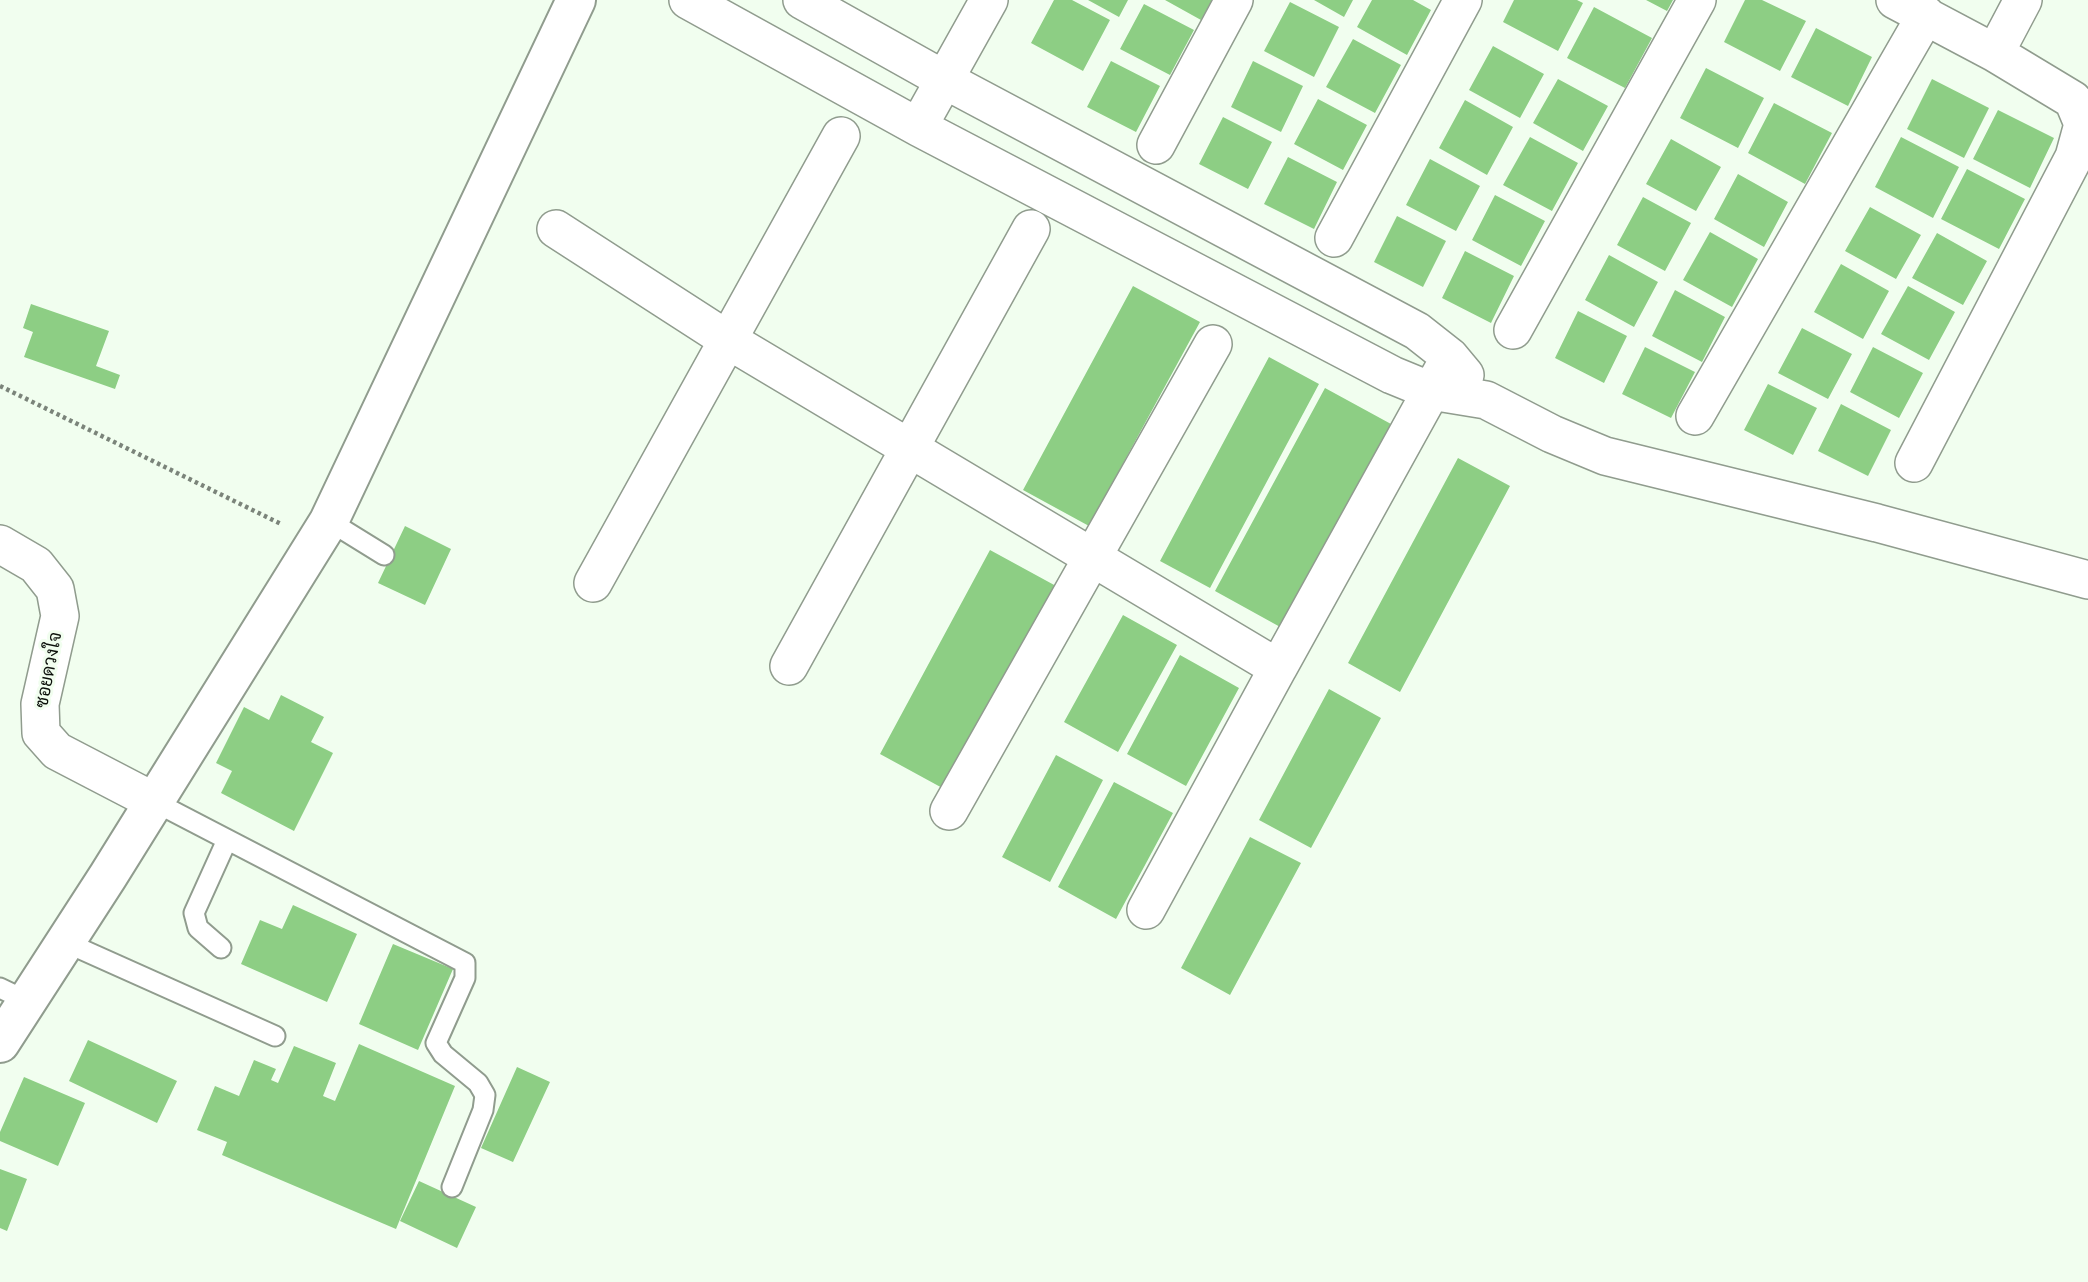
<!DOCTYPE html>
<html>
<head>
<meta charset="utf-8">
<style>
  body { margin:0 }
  canvas { display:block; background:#f1feef }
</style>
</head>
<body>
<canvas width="2088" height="1282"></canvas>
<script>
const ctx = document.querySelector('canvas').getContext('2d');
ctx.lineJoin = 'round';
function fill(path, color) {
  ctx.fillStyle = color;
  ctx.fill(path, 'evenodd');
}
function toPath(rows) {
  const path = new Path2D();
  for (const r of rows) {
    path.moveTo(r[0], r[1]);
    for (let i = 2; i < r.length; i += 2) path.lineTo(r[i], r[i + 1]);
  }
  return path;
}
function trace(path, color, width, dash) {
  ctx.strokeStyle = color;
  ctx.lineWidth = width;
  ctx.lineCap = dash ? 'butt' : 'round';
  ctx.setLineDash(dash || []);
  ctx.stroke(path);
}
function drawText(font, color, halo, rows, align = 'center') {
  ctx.font = font + ' Rubik,Sarabun,sans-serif';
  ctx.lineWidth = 6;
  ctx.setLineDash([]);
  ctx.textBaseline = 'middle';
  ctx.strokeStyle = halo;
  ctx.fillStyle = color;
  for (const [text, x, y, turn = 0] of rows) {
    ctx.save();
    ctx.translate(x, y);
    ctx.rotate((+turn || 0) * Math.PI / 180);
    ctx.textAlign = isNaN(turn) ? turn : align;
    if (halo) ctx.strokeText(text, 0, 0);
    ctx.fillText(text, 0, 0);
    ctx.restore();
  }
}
fill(toPath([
  [1054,0,1072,0,1110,20,1083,71,1031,43],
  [1088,0,1128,0,1119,17],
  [1165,0,1212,0,1201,20],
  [1314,0,1353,0,1344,17],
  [1372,0,1413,0,1431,10,1407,55,1357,27],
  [1514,0,1577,0,1583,3,1558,51,1503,22],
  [1646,0,1673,0,1667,11],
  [1745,0,1762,0,1806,21,1780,71,1724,42],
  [1290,2,1339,27,1314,77,1264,51],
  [1144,4,1194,30,1170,75,1120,49],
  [1594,7,1652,38,1625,88,1567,58],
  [1816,28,1872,57,1848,106,1791,77],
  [1353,39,1401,65,1375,113,1326,87],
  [1493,46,1544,74,1520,118,1469,90],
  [1111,61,1160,86,1136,132,1087,107],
  [1253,61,1303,86,1281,132,1231,107],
  [1706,68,1764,98,1738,148,1680,118],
  [1558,79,1608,106,1583,151,1533,123],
  [1932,79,1989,108,1964,158,1907,129],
  [1318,99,1367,125,1343,170,1294,144],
  [1465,100,1513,127,1487,175,1439,148],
  [1774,103,1832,133,1805,184,1748,153],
  [1998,110,2054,138,2030,188,1973,159],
  [1223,117,1272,142,1248,189,1199,164],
  [1530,137,1578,163,1552,211,1503,185],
  [1901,137,1959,167,1933,218,1875,187],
  [1671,139,1721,167,1696,211,1646,184],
  [1288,157,1337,182,1314,229,1264,204],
  [1430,159,1480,186,1456,231,1406,205],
  [1967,169,2025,199,1999,249,1941,219],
  [1738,174,1788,202,1764,247,1714,219],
  [1495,195,1545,221,1521,266,1472,240],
  [1643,197,1691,223,1665,271,1617,245],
  [1870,207,1921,235,1896,279,1845,251],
  [1397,216,1446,241,1423,287,1374,262],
  [1710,232,1758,259,1732,307,1683,280],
  [1937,233,1987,261,1963,305,1912,278],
  [1465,251,1514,276,1491,323,1442,298],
  [1609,255,1658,282,1634,327,1585,300],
  [1841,264,1889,291,1863,339,1814,312],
  [1133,286,1200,322,1089,526,1023,490],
  [1908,286,1955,312,1929,360,1881,334],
  [1675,290,1725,317,1702,362,1652,336],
  [31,304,109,331,96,366,120,375,115,389,24,357,33,332,23,328],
  [1578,311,1627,336,1604,383,1555,358],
  [1802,328,1852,354,1828,399,1778,373],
  [1645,347,1695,372,1671,418,1622,394],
  [1873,347,1923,373,1899,418,1850,392],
  [1269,357,1319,384,1210,588,1160,561],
  [1768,384,1817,408,1793,455,1744,430],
  [1325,388,1391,424,1282,628,1215,591],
  [1841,404,1891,430,1868,476,1818,451],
  [1458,458,1510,486,1400,692,1348,663],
  [405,526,451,549,425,605,378,583],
  [990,550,1056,586,946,790,880,754],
  [1123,615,1177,645,1118,752,1064,722],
  [1180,655,1239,688,1186,786,1127,754],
  [1329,689,1381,718,1311,848,1259,820],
  [281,695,324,717,311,742,333,753,294,831,221,793,232,771,216,763,244,707,269,720],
  [1056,755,1103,780,1050,882,1002,857],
  [1114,782,1173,813,1116,919,1058,887],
  [1250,837,1301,863,1230,995,1181,968],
  [293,905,357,934,327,1002,241,964,260,920,282,929],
  [393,944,453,969,418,1050,359,1024],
  [88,1040,177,1081,157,1123,69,1081],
  [359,1044,455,1086,396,1229,222,1155,227,1142,197,1130,215,1086,239,1096,254,1060,276,1069,271,1080,278,1083,294,1046,336,1063,323,1096,335,1101],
  [517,1067,550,1082,513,1162,481,1148],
  [24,1077,85,1103,58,1166,0,1141,0,1132],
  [0,1169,27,1179,7,1231,0,1228],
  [419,1181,476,1207,457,1248,400,1221]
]), '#8dce84');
const service = toPath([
  [329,521,384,555],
  [155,802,465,963,465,978,436,1043,443,1054,478,1083,485,1095,483,1110,452,1187],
  [65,942,275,1036],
  [221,948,198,928,194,913,227,840],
  [0,988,27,1001]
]);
const minor = toPath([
  [688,0,918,127,1392,375,1431,391,1486,400,1552,434,1605,456,1877,523,2088,580],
  [802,0,943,79,1417,331,1450,357,1465,375],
  [1895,0,1995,53,2073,100,2083,124,2074,157,1914,463],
  [1995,53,2023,0],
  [918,127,989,0],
  [1156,145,1234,0],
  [556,229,728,340,1278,668,1450,357],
  [1334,238,1463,0],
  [1513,330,1697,0],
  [1695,416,1926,15],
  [0,544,36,565,55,589,60,616,40,704,41,733,57,751,155,802],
  [593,583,841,136],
  [789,666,1031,229],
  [949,811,1213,344],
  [1146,910,1278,668]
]);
const tertiary = toPath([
  [0,1043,108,876,329,521,576,0]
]);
trace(service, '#909c8e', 23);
trace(minor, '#909c8e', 40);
trace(tertiary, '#909c8e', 42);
trace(toPath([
  [0,386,281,524]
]), '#7b847a', 4.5, [3.5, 3.5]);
trace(service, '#fff', 19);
trace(minor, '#fff', 37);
trace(tertiary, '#fff', 38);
drawText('18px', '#0c100b', '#f1feef', [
  ["ซอยดวงใจ",49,670,-79]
]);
</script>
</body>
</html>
